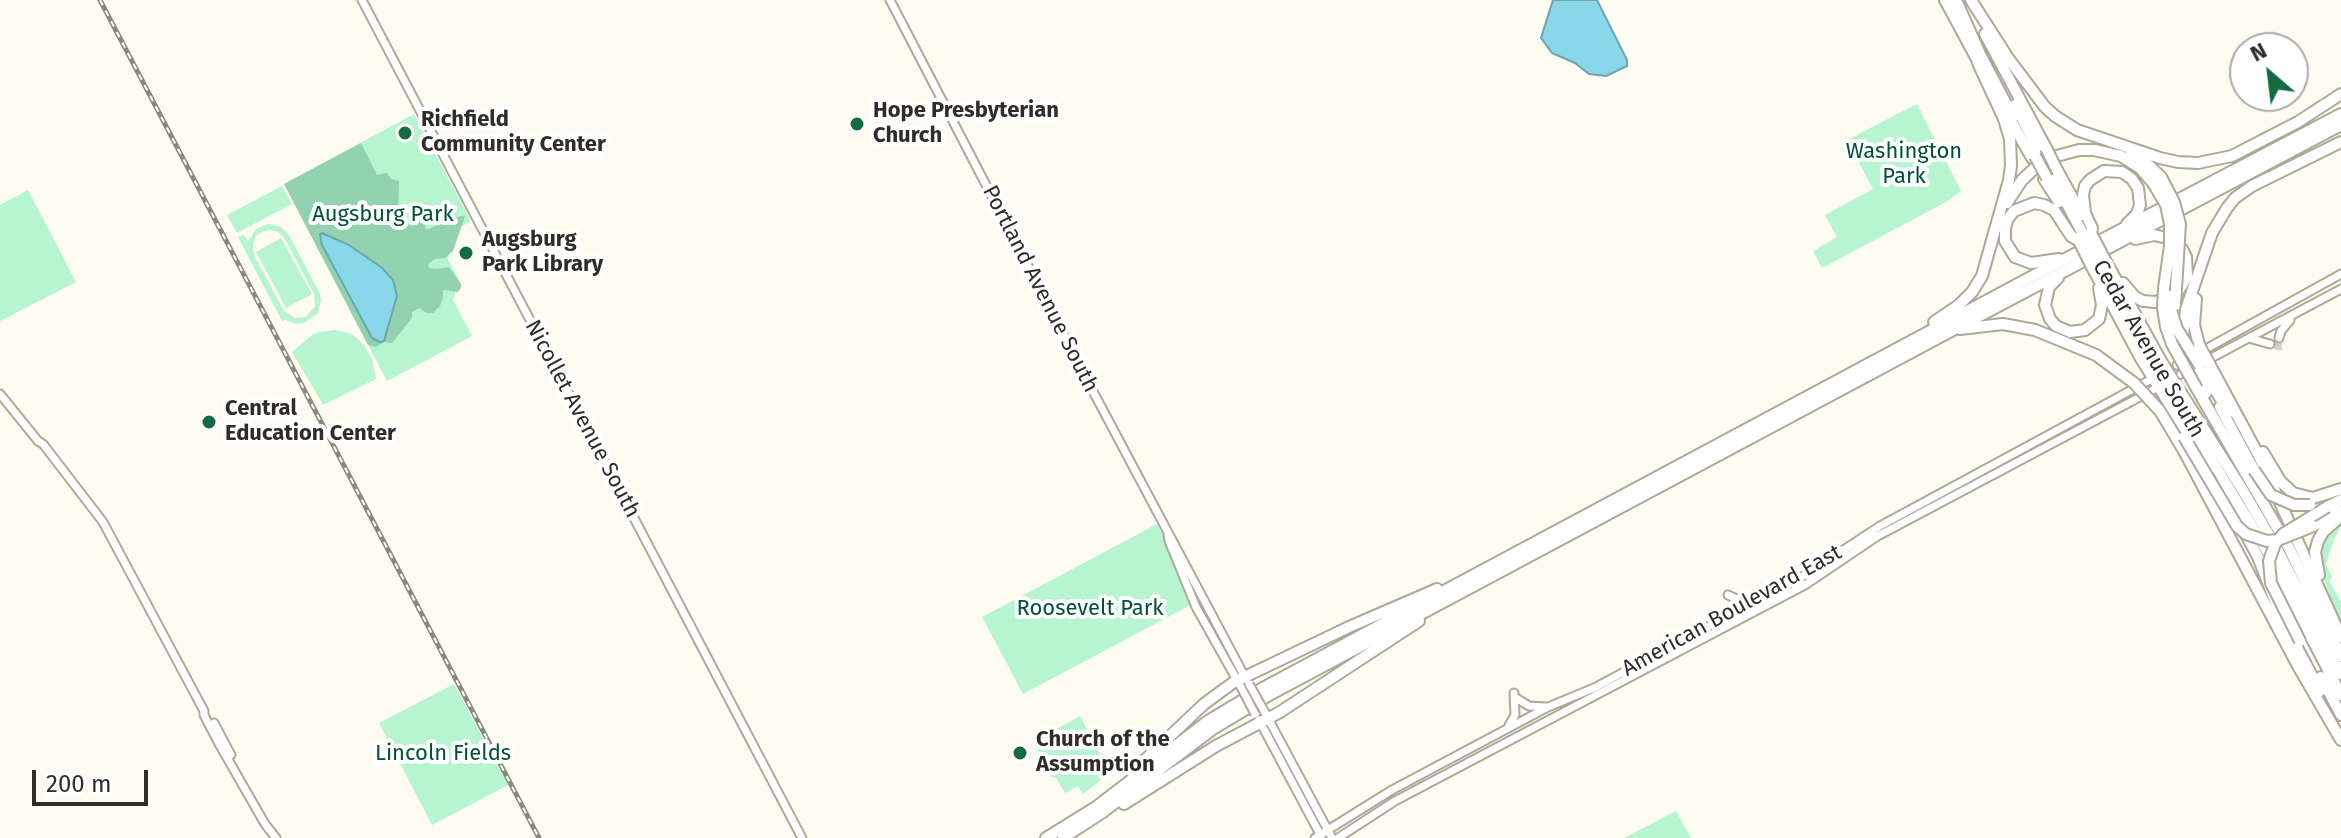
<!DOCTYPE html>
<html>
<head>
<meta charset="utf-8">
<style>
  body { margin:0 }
  #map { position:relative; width:2341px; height:838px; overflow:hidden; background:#fefbf0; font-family:"Fira Sans",sans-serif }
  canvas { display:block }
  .north { position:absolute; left:2229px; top:32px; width:80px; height:80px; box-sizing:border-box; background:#fff; border:2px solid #acaba8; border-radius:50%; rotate:332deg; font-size:22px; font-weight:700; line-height:32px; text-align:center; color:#2f2d26 }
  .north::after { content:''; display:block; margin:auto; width:28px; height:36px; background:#126c40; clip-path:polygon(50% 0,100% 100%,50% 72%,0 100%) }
  .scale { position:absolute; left:32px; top:770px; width:116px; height:36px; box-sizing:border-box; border:4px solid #2f2d26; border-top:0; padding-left:10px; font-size:24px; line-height:28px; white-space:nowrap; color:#2f2d26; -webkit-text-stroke:6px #fff; paint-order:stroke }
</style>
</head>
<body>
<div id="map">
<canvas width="2341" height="838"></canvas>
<div class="north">N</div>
<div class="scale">200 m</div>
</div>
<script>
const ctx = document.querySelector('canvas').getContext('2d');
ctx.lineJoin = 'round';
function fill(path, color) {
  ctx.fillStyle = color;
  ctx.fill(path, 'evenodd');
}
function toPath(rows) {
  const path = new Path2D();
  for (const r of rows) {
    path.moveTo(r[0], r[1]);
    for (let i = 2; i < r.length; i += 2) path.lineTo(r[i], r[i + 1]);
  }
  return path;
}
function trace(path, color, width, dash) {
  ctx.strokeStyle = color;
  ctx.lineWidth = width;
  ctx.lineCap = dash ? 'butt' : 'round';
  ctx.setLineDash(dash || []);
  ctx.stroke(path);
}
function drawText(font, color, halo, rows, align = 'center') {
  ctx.font = font + ' "Fira Sans",sans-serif';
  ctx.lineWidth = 8;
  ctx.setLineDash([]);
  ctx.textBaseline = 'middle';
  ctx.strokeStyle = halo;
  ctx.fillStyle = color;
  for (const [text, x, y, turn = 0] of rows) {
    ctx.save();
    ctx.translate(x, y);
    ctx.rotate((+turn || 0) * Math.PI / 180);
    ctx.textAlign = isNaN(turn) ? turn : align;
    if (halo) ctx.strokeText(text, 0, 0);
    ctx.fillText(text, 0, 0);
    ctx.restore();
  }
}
fill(toPath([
  [1917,104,1961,191,1946,202,1822,268,1813,251,1837,237,1825,215,1873,189,1847,140],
  [414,114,471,221,457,229,448,259,459,280,453,300,472,336,387,381,284,184],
  [282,186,292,204,237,233,227,215],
  [28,190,76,282,0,321,0,205],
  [268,224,281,227,289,235,320,294,321,301,318,313,304,323,296,324,285,320,282,321,238,237,244,235,248,241,256,229],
  [271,230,278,232,285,239,314,294,315,306,306,317,295,318,284,311,254,255,253,245,256,236,264,231],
  [281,238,312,294,286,308,256,252],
  [336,330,352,334,364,345,372,359,376,379,323,405,292,352,312,335,319,332],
  [2341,520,2341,527,2335,537,2326,564,2332,577,2329,580,2341,602,2341,625,2321,572,2318,548,2331,527],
  [1157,524,1198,601,1023,694,982,617],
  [454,684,508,785,432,825,379,723],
  [1080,716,1110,773,1083,794,1078,786,1065,793,1056,778,1051,777,1033,742],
  [1676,811,1691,838,1624,838]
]), '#b6f5d0');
fill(toPath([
  [361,143,377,175,387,173,391,179,399,181,398,214,404,223,413,226,420,221,417,210,411,205,419,202,429,210,433,217,425,225,426,230,460,216,465,216,453,251,445,258,435,259,428,264,429,268,437,269,449,267,461,284,461,288,458,292,443,290,443,298,440,306,433,313,426,313,420,308,412,312,412,318,392,343,384,342,376,347,368,345,284,184],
  [322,233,349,245,381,267,393,280,384,341,372,338]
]), '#93d2ae');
const water = toPath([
  [1553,0,1597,0,1627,60,1627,66,1606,76,1589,74,1575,63,1552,53,1541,38,1553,0],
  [322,233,349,245,381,267,393,280,397,296,384,341,380,342,372,338,322,245,320,234,322,233]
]);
fill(water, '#88d8e9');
trace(water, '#6da5ae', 2);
trace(toPath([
  [2278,350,2279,338]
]), '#d5d2c8', 7, [7, 3.5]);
const secondary = toPath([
  [362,0,802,838],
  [890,0,1096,397,1246,679],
  [2279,338,2281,331,2290,320],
  [2252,339,2270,344],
  [2177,365,2341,274],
  [2181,374,2341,289],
  [0,394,38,441,43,444,103,522,204,711,204,715,218,742,265,824,276,838],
  [1168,534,1169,541,1196,607,1242,689],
  [1728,595,1741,601,1754,600],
  [1516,698,1529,706,1546,707],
  [1263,709,1332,838],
  [1259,720,1321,836],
  [214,723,231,755],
  [1509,725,1515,715,1514,693],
  [1315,838,1392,790,1548,707,1594,688,1807,574,1880,526,2148,381],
  [1338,838,1395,801,1805,585,1876,537,2153,390]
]);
const motorway = toPath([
  [1945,0,1980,65],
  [1956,0,1980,54,2013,117],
  [1971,0,2008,58,2045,107,2055,116,2077,130,2160,158,2178,162,2198,163,2232,156,2298,122,2341,94],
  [1985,34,2046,148],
  [2015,105,2040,153],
  [2007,114,2032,158],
  [2131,153,2142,159,2161,177],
  [2058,172,2082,215],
  [2051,174,2085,238],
  [2044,179,2059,202],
  [2007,203,2022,180,2036,167,2053,157,2079,150,2094,150,2121,156,2140,168,2153,183],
  [2091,234,2092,228,2085,213,2083,195,2085,186,2090,180,2104,171,2122,172,2132,179,2138,188,2140,205,2137,214,2127,224],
  [2059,259,2031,263,2015,257,2005,241,2005,229,2007,220,2014,211,2034,203,2044,205,2054,210,2071,236,2079,241],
  [2105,260,2161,361,2242,489,2276,547,2341,674],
  [2099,263,2154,365,2267,551,2341,695],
  [2092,267,2140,357,2210,469],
  [2058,278,2049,287,2045,305,2050,319,2056,326,2070,332,2085,330,2099,319,2102,305,2099,288],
  [2123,283,2135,297,2143,301,2156,302,2177,293,2187,277,2186,257,2182,249,2171,239,2154,235,2135,239],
  [2196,299,2194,325,2199,345],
  [1934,322,1959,305,1972,292,1982,276,2009,180,2011,166,2010,139,2004,119,1978,63],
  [1960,329,2003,324,2035,330,2096,355,2134,383],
  [2185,354,2183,336,2186,309,2212,233,2227,208,2235,198,2252,186,2341,142],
  [2210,365,2259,456,2341,637],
  [2200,366,2229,412],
  [2195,374,2206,393],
  [2197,389,2289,548,2341,656],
  [2149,399,2160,411,2184,451,2298,666,2341,740],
  [2220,407,2254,470],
  [2263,452,2281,482,2293,493,2313,498,2341,489],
  [2219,482,2245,527],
  [2327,507,2341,500],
  [2313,526,2339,511],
  [2243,529,2258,557,2283,621,2320,691],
  [2319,575,2315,552,2318,541,2323,532,2341,516],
  [2321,677,2341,715],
  [1132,772,1204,704,1234,682,1349,627,1437,589],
  [1124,804,1216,746,1280,712,1419,621],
  [1046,838,1096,807,1208,721,1261,689,2031,277,2341,114],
  [1063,838,1103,812,1213,729,1271,694,1951,331,2341,125]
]);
trace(secondary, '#aea997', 11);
trace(motorway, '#aea997', 14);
trace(secondary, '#fff', 7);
trace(motorway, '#fff', 10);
const rail = toPath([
  [100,0,539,838]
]);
trace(rail, '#8a887f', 5);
trace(rail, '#fff', 2, [6]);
const secondaryBridge = toPath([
  [1249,684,1263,709],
  [1242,689,1255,714]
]);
const motorwayBridge = toPath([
  [2046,148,2058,172],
  [2035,156,2047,178],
  [2161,177,2174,202,2180,224,2175,305],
  [2153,183,2166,205,2170,224,2170,246,2164,288,2163,308,2166,327,2172,344,2197,389],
  [2092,235,2105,260],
  [2085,238,2099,263],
  [2079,241,2092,267],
  [2169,296,2171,310,2177,329,2200,366],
  [2199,345,2210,365],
  [2134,383,2149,399],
  [2184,437,2237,526,2246,534,2267,541,2278,540,2313,526],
  [2254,470,2271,495,2294,505,2310,505],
  [2300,641,2271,583,2269,561,2275,544,2283,534,2327,507]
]);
trace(secondaryBridge, '#aea997', 11, []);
trace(motorwayBridge, '#aea997', 14, []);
trace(secondaryBridge, '#fff', 7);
trace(motorwayBridge, '#fff', 10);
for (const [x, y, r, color] of [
  [857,124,8,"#126c40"],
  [405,133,8,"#126c40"],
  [466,253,8,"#126c40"],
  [209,422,8,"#126c40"],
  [1020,753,8,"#126c40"]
]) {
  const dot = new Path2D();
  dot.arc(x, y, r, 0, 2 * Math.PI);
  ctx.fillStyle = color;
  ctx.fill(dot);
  trace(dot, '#fff', 3);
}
drawText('bold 22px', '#2f2d26', '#fff', [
  ["Hope Presbyterian",873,111],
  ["Church",873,136],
  ["Richfield",421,120],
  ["Community Center",421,145],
  ["Augsburg",482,240],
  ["Park Library",482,265],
  ["Central",225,409],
  ["Education Center",225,434],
  ["Church of the",1036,740],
  ["Assumption",1036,765]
], 'left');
drawText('22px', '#005232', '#fff', [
  ["Washington",1904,152],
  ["Park",1904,177],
  ["Augsburg Park",383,215],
  ["Roosevelt Park",1090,609],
  ["Lincoln Fields",443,754]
]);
drawText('22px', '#2f2d26', '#fff', [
  ["Portland Avenue South",1040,289,63],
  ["Cedar Avenue South",2148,349,60],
  ["Nicollet Avenue South",582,419,62],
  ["American Boulevard East",1732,611,-29]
]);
</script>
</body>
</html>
